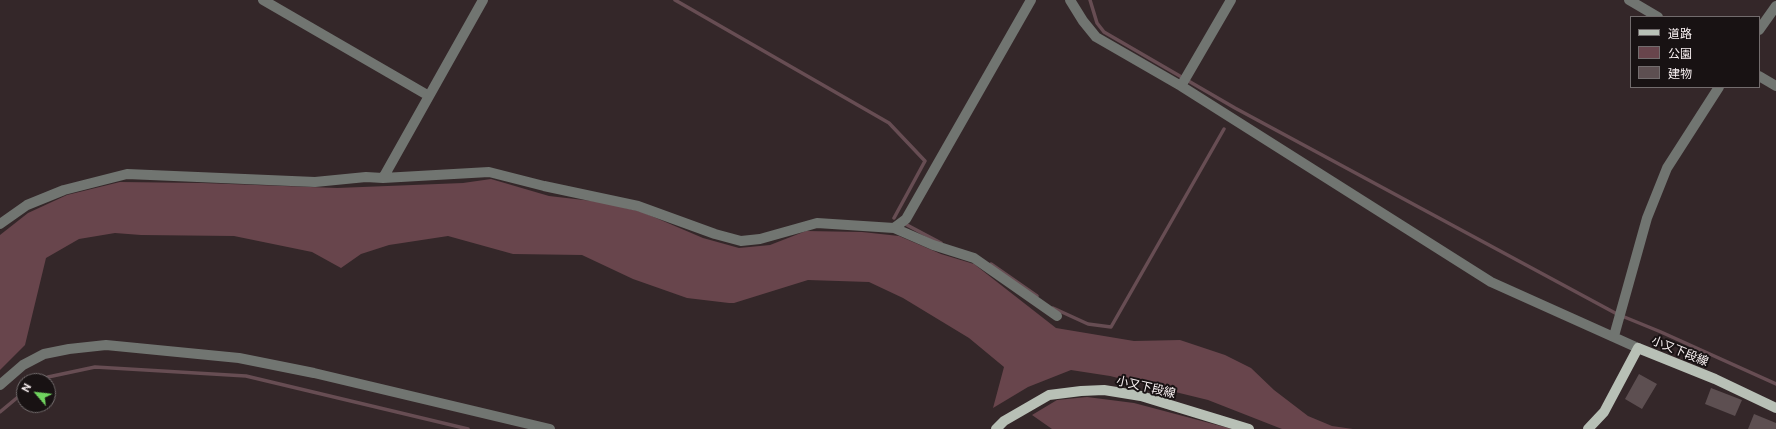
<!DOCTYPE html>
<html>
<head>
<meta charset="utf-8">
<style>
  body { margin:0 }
  #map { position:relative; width:1776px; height:429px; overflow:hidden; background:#342729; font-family:Ubuntu,"Noto Sans JP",sans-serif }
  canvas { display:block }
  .legend { position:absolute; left:1630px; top:16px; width:130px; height:72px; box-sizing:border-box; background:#181213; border:1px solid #726c6d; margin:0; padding:5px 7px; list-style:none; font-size:12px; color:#faf2f3 }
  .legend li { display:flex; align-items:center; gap:8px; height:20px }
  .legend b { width:20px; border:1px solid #726c6d }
  .north { position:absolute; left:16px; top:373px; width:40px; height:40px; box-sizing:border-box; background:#181213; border:1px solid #726c6d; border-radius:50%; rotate:298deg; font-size:11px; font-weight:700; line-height:16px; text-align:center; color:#faf2f3 }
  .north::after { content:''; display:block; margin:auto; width:14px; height:18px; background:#70d35f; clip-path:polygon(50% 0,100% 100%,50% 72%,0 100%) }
</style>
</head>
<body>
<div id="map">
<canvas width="1776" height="429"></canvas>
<ul class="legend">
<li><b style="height:5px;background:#b8c0b6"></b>道路</li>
<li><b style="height:11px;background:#68454c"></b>公園</li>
<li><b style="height:11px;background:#5d4f51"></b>建物</li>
</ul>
<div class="north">N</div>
</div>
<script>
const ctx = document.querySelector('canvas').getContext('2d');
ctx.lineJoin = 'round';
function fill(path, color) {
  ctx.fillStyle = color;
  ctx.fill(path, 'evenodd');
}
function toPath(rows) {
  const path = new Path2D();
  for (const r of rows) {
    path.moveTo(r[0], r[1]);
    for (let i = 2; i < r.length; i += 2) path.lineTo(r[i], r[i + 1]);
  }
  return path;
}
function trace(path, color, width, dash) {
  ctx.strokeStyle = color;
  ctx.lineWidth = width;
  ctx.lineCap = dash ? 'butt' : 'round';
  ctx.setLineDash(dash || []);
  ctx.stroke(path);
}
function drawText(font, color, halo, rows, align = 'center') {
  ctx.font = font + ' Ubuntu,"Noto Sans JP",sans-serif';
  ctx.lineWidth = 4;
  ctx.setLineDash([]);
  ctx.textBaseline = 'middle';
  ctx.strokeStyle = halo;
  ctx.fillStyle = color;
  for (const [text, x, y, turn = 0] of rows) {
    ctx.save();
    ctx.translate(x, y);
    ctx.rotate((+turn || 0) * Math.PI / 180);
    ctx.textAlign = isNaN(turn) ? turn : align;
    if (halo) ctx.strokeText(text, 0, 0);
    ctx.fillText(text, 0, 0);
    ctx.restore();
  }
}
fill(toPath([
  [491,179,549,196,601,202,642,212,703,238,739,248,770,245,806,231,862,232,899,236,941,254,974,264,1056,328,1134,341,1180,340,1225,355,1251,368,1274,390,1308,416,1332,426,1353,429,1282,429,1208,400,1110,376,1071,370,1028,387,993,408,1004,367,969,338,903,298,869,282,808,280,734,303,729,303,687,298,633,279,582,255,513,254,448,236,389,245,361,254,341,268,312,252,234,236,141,235,115,233,79,239,46,258,25,345,0,370,0,235,28,213,67,195,120,182,202,183,337,188,463,183],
  [1087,397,1134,403,1232,429,1052,429,1032,415,1057,400]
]), '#68454c');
trace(toPath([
  [675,0,889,123,925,161,894,218],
  [1090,0,1097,23,1104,32,1235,108,1617,314,1661,332,1776,384],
  [907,225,941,243],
  [991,264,1037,296],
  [1053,308,1088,324,1111,327,1224,129],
  [41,381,48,377,95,367,246,376,468,429],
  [0,412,24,392]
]), '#674d53', 3.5);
fill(toPath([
  [1639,374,1657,384,1642,409,1625,399],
  [1711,388,1742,400,1735,416,1705,404],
  [1754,414,1776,423,1776,429,1748,429]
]), '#5d4f51');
trace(toPath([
  [263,0,429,96],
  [1070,0,1083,21,1096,37,1181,86,1491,282,1638,348],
  [1629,0,1658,17],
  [1759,30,1776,6],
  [1759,76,1776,86],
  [1181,86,1231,0],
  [383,178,489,172,544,186,638,206,715,234,741,241,760,239,817,223,894,228,906,219,1031,0],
  [0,224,27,205,64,190,127,174,315,182,366,177,383,178,483,0],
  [894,228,933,245,974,258,1057,316],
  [1614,336,1647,218,1667,168,1719,87],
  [0,385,23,365,44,354,69,349,106,345,239,358,314,373,550,429]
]), '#717571', 10);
trace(toPath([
  [996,429,1004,421,1049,395,1081,391,1104,390,1141,396,1249,429],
  [1588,429,1604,412,1638,348,1715,379,1776,408]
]), '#b8c0b6', 10);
drawText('12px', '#faf2f3', '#181213', [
  ["小又下段線",1680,351,22],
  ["小又下段線",1146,387,13]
]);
</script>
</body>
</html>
